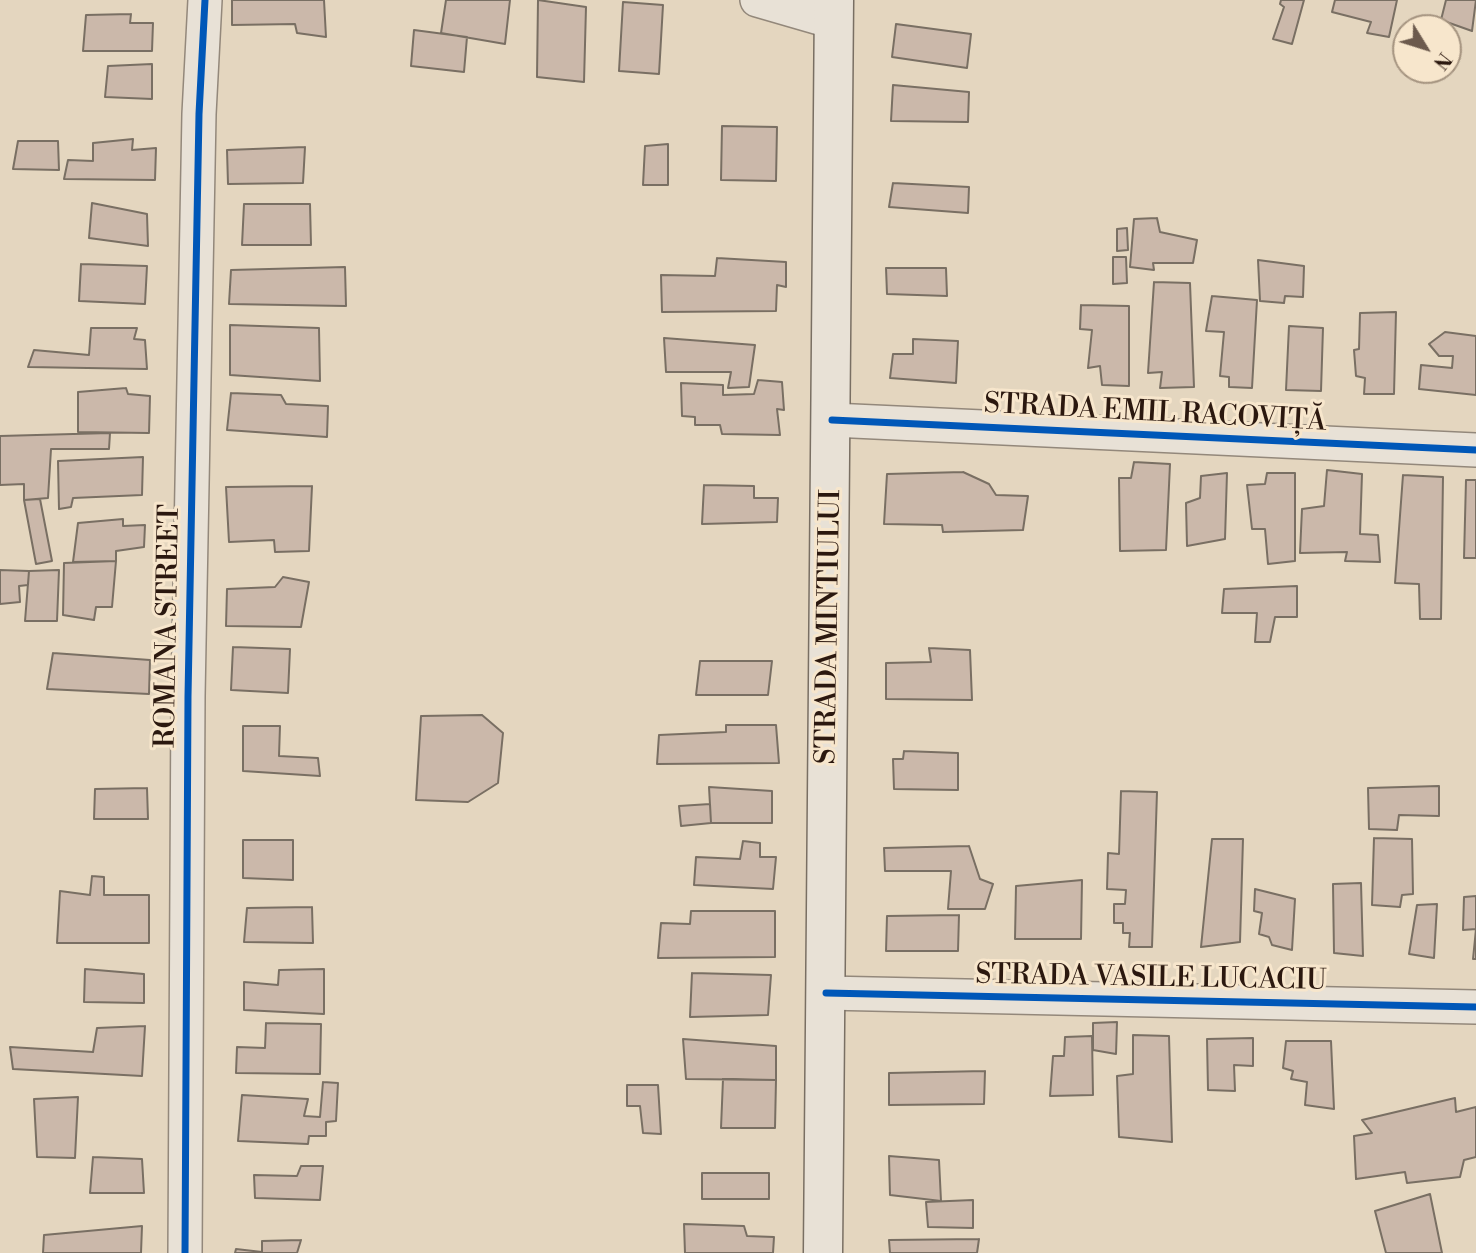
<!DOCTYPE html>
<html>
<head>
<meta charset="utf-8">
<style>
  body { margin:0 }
  #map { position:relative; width:1476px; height:1253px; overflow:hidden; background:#e4d6bf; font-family:"Libre Bodoni",serif }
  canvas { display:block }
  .north { position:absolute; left:1392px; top:14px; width:70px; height:70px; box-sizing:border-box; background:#f7e6cc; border:2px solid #a59480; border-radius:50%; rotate:128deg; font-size:19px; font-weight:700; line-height:28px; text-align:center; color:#2b180f }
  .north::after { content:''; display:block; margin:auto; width:24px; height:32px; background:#6c5a4d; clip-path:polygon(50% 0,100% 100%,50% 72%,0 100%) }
</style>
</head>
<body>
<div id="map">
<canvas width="1476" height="1253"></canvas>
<div class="north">N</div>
</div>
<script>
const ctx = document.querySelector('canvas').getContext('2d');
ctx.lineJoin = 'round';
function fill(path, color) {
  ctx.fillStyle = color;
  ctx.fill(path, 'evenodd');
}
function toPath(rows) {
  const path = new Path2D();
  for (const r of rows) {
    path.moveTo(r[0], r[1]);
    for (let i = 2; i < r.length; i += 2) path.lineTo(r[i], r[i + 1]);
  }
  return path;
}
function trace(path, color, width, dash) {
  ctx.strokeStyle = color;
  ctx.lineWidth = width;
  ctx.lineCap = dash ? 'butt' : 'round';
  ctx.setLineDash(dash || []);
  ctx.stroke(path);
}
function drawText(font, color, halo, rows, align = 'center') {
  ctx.font = font + ' "Libre Bodoni",serif';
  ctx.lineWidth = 6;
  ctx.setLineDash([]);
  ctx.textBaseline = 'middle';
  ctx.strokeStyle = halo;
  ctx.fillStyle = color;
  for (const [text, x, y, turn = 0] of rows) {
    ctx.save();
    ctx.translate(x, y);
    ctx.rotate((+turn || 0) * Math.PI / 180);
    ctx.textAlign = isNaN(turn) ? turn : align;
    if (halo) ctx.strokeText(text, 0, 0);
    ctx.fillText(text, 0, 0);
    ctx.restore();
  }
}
const building = toPath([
  [232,0,324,0,326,37,297,33,295,24,232,25,232,0],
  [446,0,510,0,505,44,441,33,446,0],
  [538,0,586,7,584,82,537,77,538,0],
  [1281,0,1304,0,1292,44,1273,39,1284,7,1280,4,1281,0],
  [1335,0,1397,0,1389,37,1367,33,1371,22,1332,12,1335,0],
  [1446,0,1476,0,1472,31,1441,20,1446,0],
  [623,2,663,5,659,74,619,71,623,2],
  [131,14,130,23,153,23,152,51,83,51,86,15,131,14],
  [896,24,971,34,967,68,892,57,896,24],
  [414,30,467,37,464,72,411,66,414,30],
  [152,64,152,99,105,97,108,66,152,64],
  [893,85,969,92,968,122,891,121,893,85],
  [722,126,777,127,776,181,721,180,722,126],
  [133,139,132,150,156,148,155,180,64,179,68,160,93,161,93,143,133,139],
  [18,141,58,141,59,170,13,169,18,141],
  [668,144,668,185,643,185,645,146,668,144],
  [305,147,303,183,228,184,227,150,305,147],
  [893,183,969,187,968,213,889,207,893,183],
  [92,203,147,214,148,246,89,238,92,203],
  [244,204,310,204,311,245,242,245,244,204],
  [1157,218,1160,232,1197,240,1193,263,1153,263,1154,270,1130,267,1134,219,1157,218],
  [1127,228,1128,250,1117,251,1117,229,1127,228],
  [1113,257,1126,257,1127,283,1113,284,1113,257],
  [717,258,786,262,786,287,777,285,776,311,662,312,661,275,715,276,717,258],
  [1258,260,1304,266,1303,297,1285,296,1284,303,1260,301,1258,260],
  [81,264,147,266,145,304,79,301,81,264],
  [345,267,346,306,229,304,231,270,345,267],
  [886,268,946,268,947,296,887,294,886,268],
  [1154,282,1190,283,1194,387,1160,388,1162,372,1148,373,1154,282],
  [1212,296,1257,300,1252,388,1229,387,1229,377,1220,376,1224,332,1206,331,1212,296],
  [1081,305,1129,306,1129,386,1102,385,1100,366,1088,368,1092,330,1080,329,1081,305],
  [1396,312,1394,394,1364,394,1365,378,1356,376,1354,350,1359,349,1360,313,1396,312],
  [230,325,319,328,320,381,230,375,230,325],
  [1289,326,1323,328,1321,391,1286,390,1289,326],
  [91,328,137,328,134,339,145,340,147,369,28,367,34,350,89,355,91,328],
  [1445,332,1476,336,1476,395,1419,389,1421,365,1452,368,1453,356,1439,356,1429,344,1445,332],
  [664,338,755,345,749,387,728,388,731,372,666,372,664,338],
  [913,339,958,341,956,383,890,378,893,354,913,354,913,339],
  [758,380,782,382,784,410,777,409,780,435,722,434,720,425,695,425,695,417,682,416,681,383,723,385,723,395,754,394,758,380],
  [126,388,128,394,150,396,149,433,78,432,78,392,126,388],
  [231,393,281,395,286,404,328,406,327,437,227,430,231,393],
  [110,433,109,449,51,449,48,498,24,500,24,484,0,485,0,436,110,433],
  [143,457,142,495,73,498,71,507,59,509,58,461,143,457],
  [1134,462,1170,464,1166,550,1120,551,1119,478,1131,478,1134,462],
  [1327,470,1362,474,1360,534,1378,535,1380,562,1345,561,1347,552,1300,553,1302,509,1324,506,1327,470],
  [963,472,989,484,996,495,1028,496,1023,530,943,532,942,525,884,524,887,474,963,472],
  [1227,473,1225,539,1187,546,1186,503,1200,498,1201,476,1227,473],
  [1267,473,1295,473,1295,561,1268,564,1265,529,1252,529,1247,485,1265,484,1267,473],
  [1403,475,1443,477,1441,619,1420,619,1419,584,1395,583,1403,475],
  [1466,480,1476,480,1476,558,1464,558,1466,480],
  [704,485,754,486,754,498,778,498,777,522,702,524,704,485],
  [312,486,309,551,275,552,274,540,229,542,226,487,312,486],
  [40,499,52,561,36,564,24,500,40,499],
  [123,519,123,526,145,525,144,547,116,551,116,561,73,562,78,523,123,519],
  [116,561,112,607,96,607,94,620,63,615,64,563,116,561],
  [0,570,29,571,28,585,19,586,20,602,0,604,0,570],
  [59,570,57,621,25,621,29,571,59,570],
  [283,577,309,582,301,627,226,626,227,589,275,587,283,577],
  [1297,586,1297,617,1275,617,1270,642,1255,642,1257,613,1222,613,1224,589,1297,586],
  [233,647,290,649,288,693,231,690,233,647],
  [929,648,970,650,972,700,886,699,886,663,931,662,929,648],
  [53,653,150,660,149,694,47,689,53,653],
  [700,661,772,661,768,695,696,695,700,661],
  [482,715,503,733,498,783,468,802,416,800,421,716,482,715],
  [726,725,776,725,779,763,657,764,659,735,726,732,726,725],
  [243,726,280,726,279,756,318,758,320,776,243,771,243,726],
  [904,751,958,753,958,790,894,789,893,759,903,759,904,751],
  [1439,786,1439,816,1399,815,1397,830,1369,829,1368,788,1439,786],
  [709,787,772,791,772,823,711,823,709,787],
  [147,788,148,819,94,819,95,789,147,788],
  [1121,791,1157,792,1152,947,1129,947,1130,933,1123,933,1123,923,1114,923,1114,904,1125,904,1126,890,1107,889,1108,853,1119,854,1121,791],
  [710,804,711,823,681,826,679,806,710,804],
  [1374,838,1412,839,1413,894,1402,895,1400,907,1372,905,1374,838],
  [1212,839,1243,839,1240,942,1201,947,1212,839],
  [243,840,293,840,293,880,243,878,243,840],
  [743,841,760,843,760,857,776,857,773,889,694,885,696,857,740,859,743,841],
  [969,846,980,879,993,884,985,909,948,909,951,871,885,871,884,848,969,846],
  [92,876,104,877,104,895,149,895,149,943,57,943,60,891,90,895,92,876],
  [1082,880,1081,939,1015,939,1016,886,1082,880],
  [1361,883,1363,956,1334,953,1333,884,1361,883],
  [1255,889,1295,899,1292,950,1272,945,1269,937,1259,934,1262,913,1254,911,1255,889],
  [1476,896,1476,959,1473,959,1476,929,1463,930,1464,897,1476,896],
  [1437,904,1434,958,1409,954,1417,905,1437,904],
  [312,907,313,943,244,942,247,908,312,907],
  [691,911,775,911,775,957,658,958,661,923,690,924,691,911],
  [959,915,958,951,886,951,887,916,959,915],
  [85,969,144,974,144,1003,84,1002,85,969],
  [324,969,324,1014,244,1010,244,982,278,985,279,970,324,969],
  [692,973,771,975,768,1015,690,1017,692,973],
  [1117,1022,1116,1054,1093,1050,1093,1023,1117,1022],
  [266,1023,321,1024,320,1074,236,1073,237,1047,265,1048,266,1023],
  [145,1026,142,1076,13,1069,10,1047,93,1052,97,1028,145,1026],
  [1133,1035,1169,1036,1172,1142,1119,1137,1117,1076,1133,1074,1133,1035],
  [1092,1036,1093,1095,1050,1096,1053,1056,1064,1056,1065,1037,1092,1036],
  [1253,1038,1253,1066,1234,1065,1235,1091,1208,1090,1207,1039,1253,1038],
  [683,1039,776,1046,776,1080,686,1079,683,1039],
  [1286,1041,1331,1041,1334,1109,1305,1105,1307,1082,1291,1079,1293,1071,1283,1068,1286,1041],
  [985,1071,984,1104,889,1105,889,1073,985,1071],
  [723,1079,776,1080,775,1128,721,1128,723,1079],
  [323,1082,338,1083,336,1121,326,1122,326,1136,309,1136,308,1144,238,1141,242,1095,308,1099,304,1116,320,1117,323,1082],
  [627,1085,658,1085,661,1134,643,1133,640,1106,627,1106,627,1085],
  [78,1097,75,1158,37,1157,34,1099,78,1097],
  [1455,1098,1456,1112,1476,1107,1476,1157,1464,1160,1460,1177,1407,1183,1405,1172,1356,1179,1354,1136,1372,1133,1362,1120,1455,1098],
  [889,1156,939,1160,941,1201,890,1195,889,1156],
  [93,1157,142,1159,144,1193,90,1193,93,1157],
  [301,1166,323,1166,320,1200,255,1198,254,1175,297,1176,301,1166],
  [702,1173,769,1173,769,1199,702,1199,702,1173],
  [1430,1194,1442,1253,1386,1253,1375,1211,1430,1194],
  [973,1200,973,1228,928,1227,926,1202,973,1200],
  [684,1224,744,1226,747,1236,774,1237,773,1253,685,1253,684,1224],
  [142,1226,141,1253,43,1253,44,1235,142,1226],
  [979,1239,977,1253,890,1253,889,1240,979,1239],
  [301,1240,297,1253,235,1253,236,1249,262,1252,262,1241,301,1240]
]);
fill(building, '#cbb8aa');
trace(building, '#796f63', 2);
const minor = toPath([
  [757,0,833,22],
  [832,420,1476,450],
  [826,993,1476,1007],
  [185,1253,188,696,199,114,205,0]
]);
const secondary = toPath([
  [823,1253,834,0]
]);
trace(minor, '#93887b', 36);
trace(secondary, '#796f63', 41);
trace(minor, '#e8e1d6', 33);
trace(secondary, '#e8e1d6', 38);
trace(toPath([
  [832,420,1476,450],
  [826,993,1476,1007],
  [185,1253,188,696,199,114,205,0]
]), '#0057b8', 7);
drawText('28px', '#2b180f', '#f7e6cc', [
  ["STRADA EMIL RACOVIȚĂ",1155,414,3],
  ["ROMANA STREET",169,626,-89],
  ["STRADA MINTIULUI",830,627,-89],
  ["STRADA VASILE LUCACIU",1151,979,1]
]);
</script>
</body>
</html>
